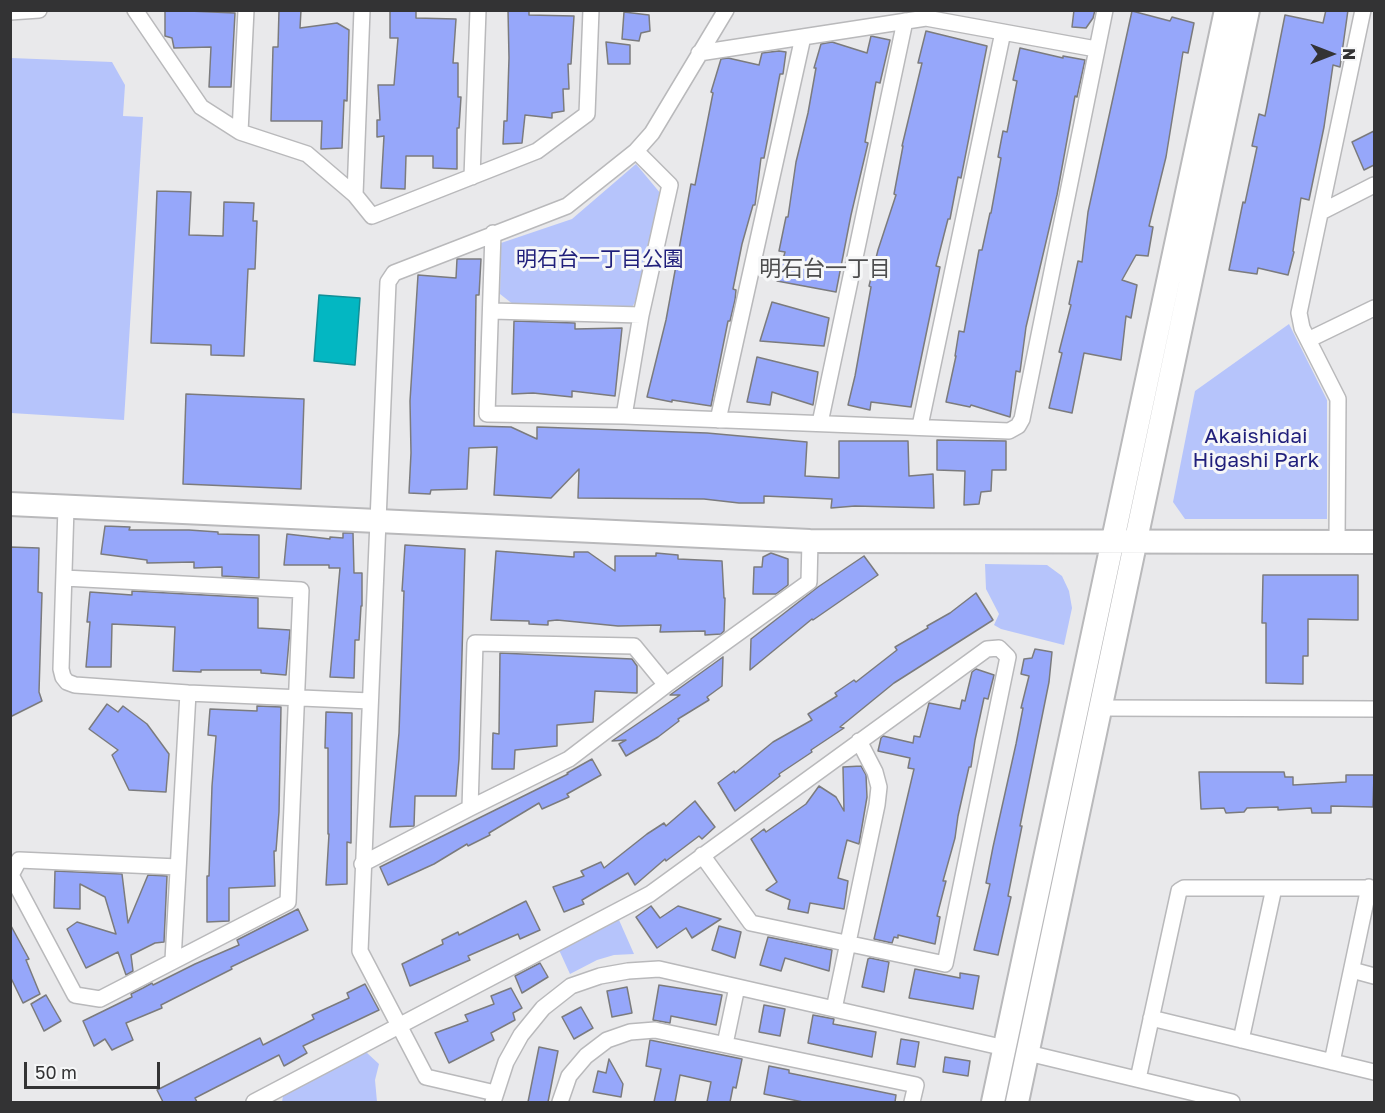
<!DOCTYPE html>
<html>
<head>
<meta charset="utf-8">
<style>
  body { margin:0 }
  #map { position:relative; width:1385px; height:1113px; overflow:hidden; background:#e9e9eb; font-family:"Golos Text",sans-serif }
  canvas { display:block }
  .frame { position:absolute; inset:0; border:12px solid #333334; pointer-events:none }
  .north { position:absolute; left:1301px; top:24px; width:60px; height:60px; -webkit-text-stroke:4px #f6f7f8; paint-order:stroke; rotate:90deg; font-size:16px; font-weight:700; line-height:24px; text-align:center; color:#333334 }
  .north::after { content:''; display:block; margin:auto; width:21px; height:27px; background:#333334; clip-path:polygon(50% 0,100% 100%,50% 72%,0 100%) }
  .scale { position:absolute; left:24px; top:1062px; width:136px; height:27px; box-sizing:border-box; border:3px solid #333334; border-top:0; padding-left:8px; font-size:18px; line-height:21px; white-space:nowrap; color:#333334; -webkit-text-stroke:4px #f6f7f8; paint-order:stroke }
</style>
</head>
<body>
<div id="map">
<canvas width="1385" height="1113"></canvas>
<div class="frame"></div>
<div class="north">N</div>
<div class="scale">50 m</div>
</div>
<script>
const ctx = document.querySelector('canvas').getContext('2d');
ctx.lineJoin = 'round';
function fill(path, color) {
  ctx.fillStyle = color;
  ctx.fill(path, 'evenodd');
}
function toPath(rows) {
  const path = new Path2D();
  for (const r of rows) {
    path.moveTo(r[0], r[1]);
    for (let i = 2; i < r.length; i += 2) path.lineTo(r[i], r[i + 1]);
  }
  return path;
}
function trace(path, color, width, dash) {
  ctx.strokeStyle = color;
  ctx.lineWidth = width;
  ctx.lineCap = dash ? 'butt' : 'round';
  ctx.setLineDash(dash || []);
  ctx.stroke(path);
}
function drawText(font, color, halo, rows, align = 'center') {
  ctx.font = font + ' "Golos Text","Noto Sans JP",sans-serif';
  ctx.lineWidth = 6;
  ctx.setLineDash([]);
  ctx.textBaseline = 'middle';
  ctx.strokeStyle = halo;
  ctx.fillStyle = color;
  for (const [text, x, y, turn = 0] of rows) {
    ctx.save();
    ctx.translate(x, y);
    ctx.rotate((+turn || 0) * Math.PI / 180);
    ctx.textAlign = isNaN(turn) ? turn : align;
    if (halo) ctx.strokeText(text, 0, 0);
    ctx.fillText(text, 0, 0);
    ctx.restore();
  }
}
fill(toPath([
  [11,58,112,62,125,85,123,116,143,117,124,420,11,413],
  [636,164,661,194,642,292,632,307,514,305,500,294,501,243,572,219],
  [1289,324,1327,400,1327,519,1185,519,1173,502,1195,391],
  [985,564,1047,565,1062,576,1069,591,1072,608,1064,645,1001,629,994,625,999,614,986,589],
  [619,920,634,954,614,955,597,960,570,974,559,950],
  [366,1052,379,1064,375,1080,377,1102,282,1102,283,1096]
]), '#b6c4fb');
const water = toPath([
  [319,295,360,298,355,365,314,361,319,295]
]);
fill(water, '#03b7c2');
trace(water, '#118f97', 1.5);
const building = toPath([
  [165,10,235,13,231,87,209,87,211,47,174,48,172,38,165,36,165,10],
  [279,10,301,10,300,28,337,23,349,30,347,101,344,100,342,148,321,149,322,121,271,121,273,47,278,47,279,10],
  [390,10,416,10,416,18,456,19,453,63,458,63,458,97,461,97,459,128,457,128,457,169,433,168,433,156,406,156,405,189,381,188,384,136,377,137,377,120,380,120,378,85,394,85,398,38,390,38,390,10],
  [508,10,529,10,529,15,574,16,571,64,568,64,569,89,563,89,564,111,552,113,552,118,525,115,522,143,503,144,504,121,507,121,509,58,508,10],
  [1074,10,1095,10,1093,18,1086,28,1072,27,1074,10],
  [1326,10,1348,10,1340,67,1333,65,1324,127,1309,200,1301,198,1293,251,1294,252,1288,275,1258,268,1257,274,1229,270,1243,202,1245,203,1257,147,1252,146,1259,114,1265,116,1285,15,1323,23,1326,10],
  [1132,11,1170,21,1172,17,1194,23,1188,53,1183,52,1166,157,1149,226,1153,227,1148,256,1136,255,1122,280,1137,285,1131,318,1126,316,1121,360,1084,353,1072,413,1049,408,1062,353,1059,352,1071,305,1069,304,1078,261,1082,262,1088,212,1132,11],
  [624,12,649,15,650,31,641,33,639,41,622,39,624,12],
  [926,31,987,46,961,178,958,177,950,219,948,219,936,266,940,267,911,407,871,402,870,410,848,405,855,376,871,287,869,286,878,250,896,195,894,194,903,146,902,146,922,63,918,63,926,31],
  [871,36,890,40,880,83,876,82,865,142,868,143,851,215,836,292,777,281,785,252,779,251,786,217,788,217,796,162,808,113,816,68,814,68,821,44,832,42,867,53,871,36],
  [606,42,630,45,630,64,608,64,606,42],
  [1020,48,1063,58,1063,56,1085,60,1077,97,1075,96,1057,195,1026,327,1020,372,1016,371,1010,417,971,405,970,407,946,402,956,356,955,356,959,331,964,332,979,250,982,250,990,213,991,213,1001,158,998,157,1003,131,1007,132,1017,81,1013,80,1020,48],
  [779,51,786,52,783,74,780,74,764,158,761,158,755,205,753,205,742,244,733,289,736,290,735,300,730,321,728,321,711,406,672,400,672,402,647,397,666,320,691,184,695,185,713,93,711,92,721,59,728,58,759,65,762,53,779,51],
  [1374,131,1374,165,1364,170,1352,142,1374,131],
  [157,191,191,192,189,235,223,236,224,202,254,203,253,221,257,221,255,269,248,269,244,356,211,355,211,345,151,343,157,191],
  [457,259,481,259,479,295,476,295,474,426,511,427,537,439,537,427,707,433,807,442,805,476,839,478,839,441,908,441,909,476,933,474,934,508,855,506,831,508,832,499,764,496,764,503,739,503,704,499,578,498,579,469,551,498,494,495,497,447,469,448,467,489,431,490,430,494,409,493,411,453,410,401,418,275,456,278,457,259],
  [772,302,829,318,824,346,760,341,772,302],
  [514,321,575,323,575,329,622,328,615,396,572,391,572,397,533,393,512,394,514,321],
  [757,357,818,372,813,405,772,392,770,405,747,402,757,357],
  [186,394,304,399,301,489,183,484,186,394],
  [937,440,1006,441,1006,470,992,470,991,491,981,492,979,504,964,505,965,471,937,470,937,440],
  [105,526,130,527,129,530,189,530,218,532,218,534,259,535,259,578,222,576,222,567,194,568,194,562,147,563,147,560,101,554,105,526],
  [343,533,353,533,354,573,362,573,362,606,361,606,359,640,355,640,354,678,330,677,340,568,329,568,329,565,284,565,287,534,330,539,330,537,343,538,343,533],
  [405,545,465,549,459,759,456,796,415,796,414,826,390,827,399,733,404,591,402,591,405,545],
  [10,547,39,548,38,592,42,593,39,692,42,701,10,717,10,547],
  [496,551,574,557,574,552,588,552,615,571,615,556,656,556,656,553,678,555,678,559,722,561,724,598,725,598,724,631,721,634,705,635,705,631,660,632,661,625,618,626,557,620,548,621,548,625,529,624,529,621,491,620,496,551],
  [771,553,788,559,788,585,776,594,753,594,754,567,762,567,763,557,771,553],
  [864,556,878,575,813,620,812,619,750,670,751,639,818,587,864,556],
  [1263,575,1358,575,1358,620,1308,619,1308,656,1303,656,1303,684,1266,683,1266,623,1262,623,1263,575],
  [132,591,258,598,258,628,290,630,286,675,261,673,261,670,201,670,201,672,173,671,175,627,112,624,111,667,86,667,90,622,87,622,90,592,132,595,132,591],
  [976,593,993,620,894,683,840,727,844,728,811,750,812,752,779,774,780,776,735,811,718,783,734,771,735,773,773,742,812,720,808,714,837,696,835,693,854,680,856,682,897,650,895,647,928,628,927,626,950,613,976,593],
  [1035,649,1052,652,1049,682,1020,826,1022,826,1008,896,1011,897,998,955,974,950,990,884,986,883,993,847,1016,744,1023,708,1021,708,1029,676,1021,674,1024,659,1032,658,1035,649],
  [500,653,632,659,637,666,637,693,595,691,593,722,557,725,557,746,515,750,514,769,492,769,493,733,499,734,500,653],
  [723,657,722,686,707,697,709,700,678,719,679,721,658,737,626,756,619,744,626,740,612,741,680,695,670,695,723,657],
  [976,669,994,675,988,699,984,698,975,740,971,767,969,767,958,816,955,838,943,881,946,881,937,916,940,917,935,944,898,935,898,938,894,937,892,943,874,939,914,769,908,768,910,758,878,751,881,738,883,736,913,743,914,736,920,737,929,703,960,709,962,700,965,701,972,672,976,669],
  [107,704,118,712,123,706,147,724,169,754,166,792,129,790,112,755,118,750,89,729,107,704],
  [257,706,281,707,279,812,276,851,274,851,275,886,229,888,229,921,207,922,207,876,209,876,212,786,216,736,208,735,210,709,257,711,257,706],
  [326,712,352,713,351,843,347,842,347,884,326,885,329,834,328,834,328,748,325,748,326,712],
  [592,759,601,775,567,794,569,797,542,809,539,803,489,833,490,835,468,846,467,844,434,864,388,885,380,867,568,774,567,773,592,759],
  [861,766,866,775,867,797,859,844,847,840,838,878,848,881,844,909,810,903,808,913,788,909,790,900,766,890,777,882,751,839,764,829,766,832,806,804,819,786,836,797,844,811,843,767,861,766],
  [1199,772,1284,772,1285,777,1293,777,1293,785,1346,782,1346,775,1374,775,1373,807,1331,806,1331,813,1312,813,1311,808,1278,810,1278,807,1247,808,1244,812,1226,813,1224,808,1201,809,1199,772],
  [695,801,715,827,702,839,699,836,666,861,665,859,635,885,628,873,582,900,584,904,564,912,553,887,584,876,581,871,601,862,604,868,647,834,664,823,666,826,695,801],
  [55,871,122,874,128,923,148,875,167,876,164,942,155,943,131,955,133,971,126,975,118,952,86,968,67,929,77,922,116,934,105,897,80,884,80,909,54,908,55,871],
  [526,901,540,930,520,939,518,934,468,956,470,960,410,986,402,964,443,944,442,940,458,932,459,935,526,901],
  [651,906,660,918,678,906,721,919,692,938,686,928,657,948,636,917,651,906],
  [298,909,308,930,231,967,232,969,161,1005,162,1008,126,1023,133,1040,112,1050,105,1039,94,1046,83,1021,132,997,131,994,143,988,152,983,153,985,195,964,239,945,237,940,298,909],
  [10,924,29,959,26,960,40,994,23,1003,10,976,10,924],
  [719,926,741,932,735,958,712,950,719,926],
  [768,937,832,950,829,971,785,958,781,971,760,965,768,937],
  [870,958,889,962,884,992,862,987,868,959,870,958],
  [540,963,548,977,522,993,515,976,540,963],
  [915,969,960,978,960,973,979,976,973,1009,909,998,915,969],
  [365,984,379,1010,303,1046,307,1053,284,1066,279,1055,195,1098,197,1102,163,1102,157,1090,260,1038,263,1045,314,1019,312,1015,349,998,347,993,365,984],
  [659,985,722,995,716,1025,671,1016,670,1023,653,1020,659,985],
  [627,987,632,1013,612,1017,607,991,627,987],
  [511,988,522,1008,513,1013,515,1020,491,1033,494,1040,449,1063,435,1033,468,1021,465,1015,494,1004,491,996,511,988],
  [46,995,61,1021,44,1031,31,1004,46,995],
  [764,1005,785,1009,780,1036,759,1032,764,1005],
  [581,1007,593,1028,574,1039,562,1017,581,1007],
  [813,1015,834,1019,833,1024,876,1032,872,1057,808,1043,813,1015],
  [901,1039,919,1042,915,1067,897,1064,901,1039],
  [650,1040,742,1059,736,1088,733,1087,730,1102,707,1102,711,1082,680,1075,675,1102,654,1102,661,1069,646,1066,650,1040],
  [539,1047,558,1051,548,1102,528,1102,539,1047],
  [945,1057,970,1061,968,1076,943,1072,945,1057],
  [609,1059,623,1084,621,1097,593,1092,598,1071,606,1073,609,1059],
  [769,1066,789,1070,789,1073,896,1095,895,1102,803,1102,764,1094,769,1066]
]);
fill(building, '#96a7fa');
trace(building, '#7b7b7d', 1.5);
const street = toPath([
  [135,10,201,107,240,132,307,154,355,195,372,216,537,151,587,114,591,10],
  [10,12,39,10],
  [699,53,926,18,1096,49],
  [240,132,246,10],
  [472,177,478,10],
  [355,195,362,10],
  [1321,212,1374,185],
  [493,233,487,414,624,416,1009,431,1018,426,1022,419,1105,10],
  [492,311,641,315],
  [1308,340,1374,308],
  [624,416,641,315,670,185,636,151],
  [718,420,803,37],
  [820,423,905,21],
  [920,426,1003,32],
  [66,507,61,669,63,677,67,682,75,685,188,693,370,701],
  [1337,541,1338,399,1302,328,1299,313,1363,10],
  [64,578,301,590,288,902,100,999,75,995,11,875,19,860,178,867],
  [1100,708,1374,709],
  [470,808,475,643,634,646,666,685],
  [362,864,470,808,569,759,666,685,809,582,810,541],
  [173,960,188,693],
  [1352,970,1374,976],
  [834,1009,877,805,879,787,875,772,859,741],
  [1151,1018,1374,1072],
  [1241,1040,1274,888],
  [725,1044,737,987],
  [1028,1053,1232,1102],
  [1332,1062,1369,887],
  [1138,1079,1179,891,1184,888,1374,888],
  [495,1093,426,1077,360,951,388,282,394,273,567,206,636,151,652,133,726,10],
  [254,1102,650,894,987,649,999,648,1008,657,945,964,751,923,702,855],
  [493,1102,506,1062,521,1035,543,1008,571,986,600,976,628,971,659,969,1005,1048],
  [560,1102,569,1076,586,1056,607,1040,630,1032,655,1030,916,1085,912,1102]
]);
const secondary = toPath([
  [10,504,810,541,1374,542],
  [993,1102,1226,10],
  [1017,1102,1248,10]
]);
trace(street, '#b9b9bb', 18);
trace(secondary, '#b9b9bb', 26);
trace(street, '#fff', 15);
trace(secondary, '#fff', 22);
drawText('21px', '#201f7b', '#f6f7f8', [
  ["明石台一丁目公園",600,259],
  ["Akaishidai",1256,436],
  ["Higashi Park",1256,460]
]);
drawText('22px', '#4d4d4e', '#f6f7f8', [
  ["明石台一丁目",825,269]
]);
</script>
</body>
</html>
